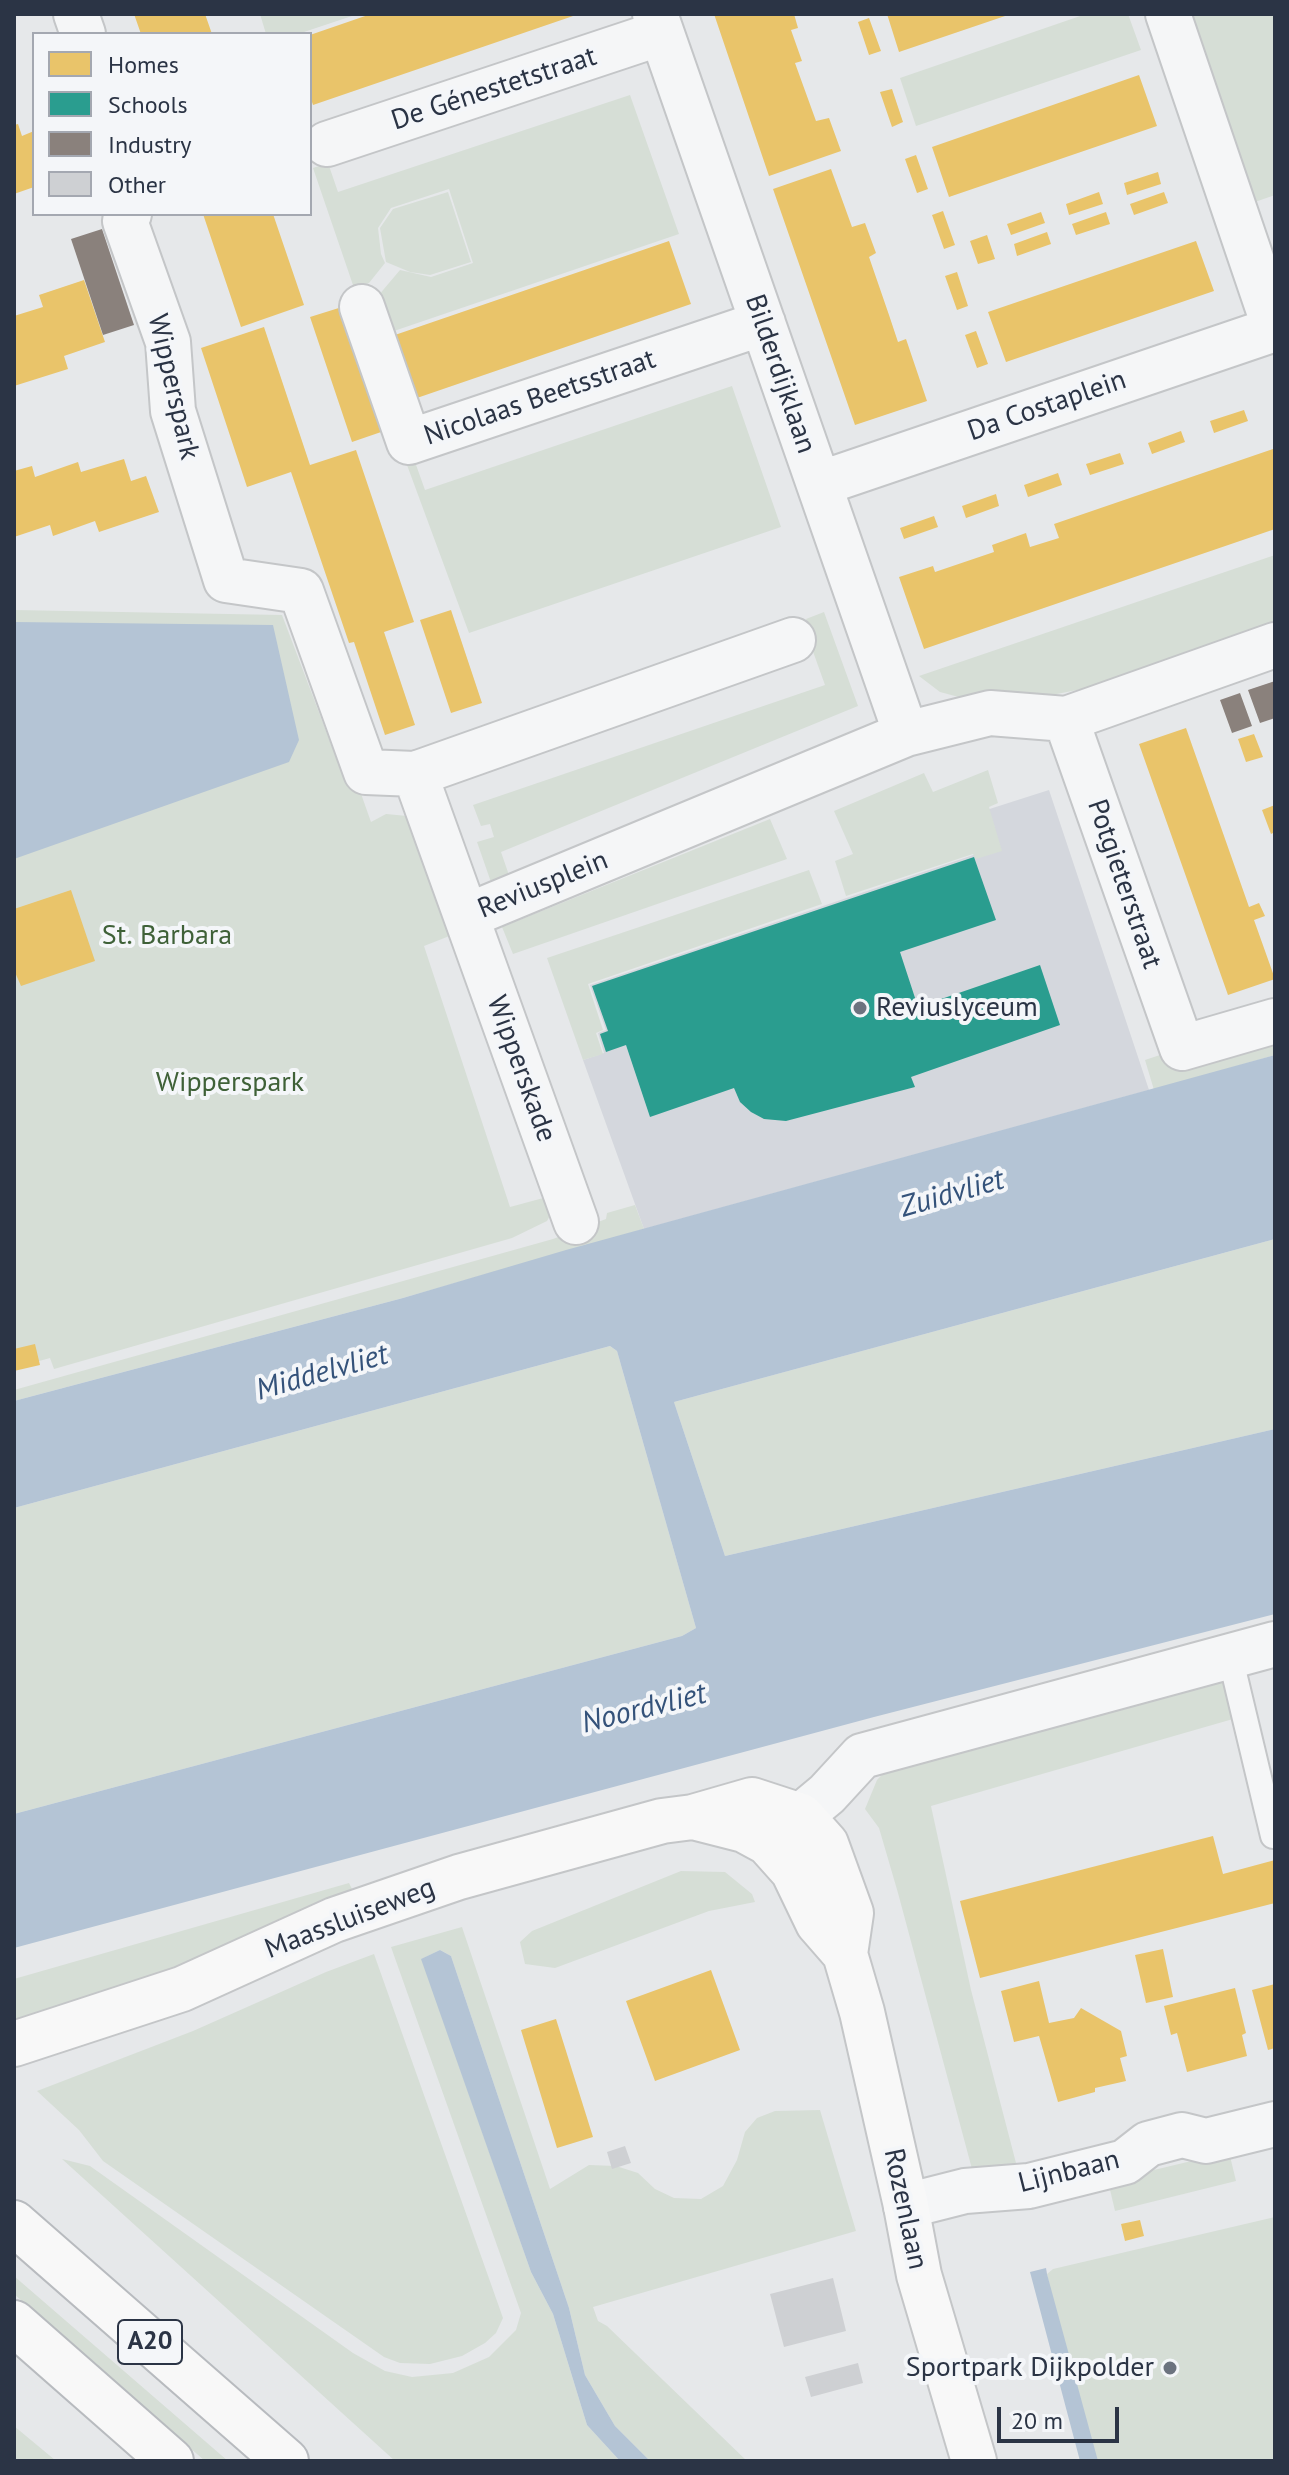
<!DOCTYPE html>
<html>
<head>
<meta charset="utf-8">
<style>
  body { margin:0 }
  #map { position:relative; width:1289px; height:2475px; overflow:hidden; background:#e6e8ea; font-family:"PT Sans",sans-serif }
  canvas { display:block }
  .frame { position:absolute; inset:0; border:16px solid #2b3445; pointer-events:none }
  .legend { position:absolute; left:32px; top:32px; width:280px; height:184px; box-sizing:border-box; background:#f4f6f9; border:2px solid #a4a8b1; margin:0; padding:10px 14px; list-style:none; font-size:24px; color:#2b3445 }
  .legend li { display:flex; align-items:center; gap:16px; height:40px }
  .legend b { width:40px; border:2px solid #a4a8b1 }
  .scale { position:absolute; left:997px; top:2407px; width:122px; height:36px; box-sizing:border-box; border:4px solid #2b3445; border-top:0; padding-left:10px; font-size:24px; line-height:28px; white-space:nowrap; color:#2b3445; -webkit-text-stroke:6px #f4f6f9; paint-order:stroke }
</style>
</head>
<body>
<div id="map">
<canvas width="1289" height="2475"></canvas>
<div class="frame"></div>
<ul class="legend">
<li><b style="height:22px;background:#e9c46a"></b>Homes</li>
<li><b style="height:22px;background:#2a9d8f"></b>Schools</li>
<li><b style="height:22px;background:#8a817c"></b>Industry</li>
<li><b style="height:22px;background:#ced0d3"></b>Other</li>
</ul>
<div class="scale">20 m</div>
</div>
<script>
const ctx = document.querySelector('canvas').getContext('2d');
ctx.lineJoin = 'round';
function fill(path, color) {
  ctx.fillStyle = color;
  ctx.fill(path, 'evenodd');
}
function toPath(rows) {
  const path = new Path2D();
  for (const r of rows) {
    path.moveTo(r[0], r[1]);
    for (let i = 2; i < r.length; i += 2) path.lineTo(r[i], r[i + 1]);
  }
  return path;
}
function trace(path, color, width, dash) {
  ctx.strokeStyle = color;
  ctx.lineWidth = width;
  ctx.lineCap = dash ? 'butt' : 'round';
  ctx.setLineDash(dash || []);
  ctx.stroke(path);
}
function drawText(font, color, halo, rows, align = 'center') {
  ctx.font = font + ' "PT Sans",sans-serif';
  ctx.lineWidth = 8;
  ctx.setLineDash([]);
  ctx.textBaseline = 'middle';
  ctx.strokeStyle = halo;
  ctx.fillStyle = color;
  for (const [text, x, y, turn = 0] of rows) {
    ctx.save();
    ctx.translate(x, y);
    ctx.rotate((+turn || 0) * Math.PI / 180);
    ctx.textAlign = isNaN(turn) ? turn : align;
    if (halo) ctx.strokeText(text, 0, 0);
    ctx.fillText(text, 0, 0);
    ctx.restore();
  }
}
fill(toPath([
  [1049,790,1149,1090,644,1229,583,1060,604,1053,598,1033,606,1030,590,985,988,850,977,813]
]), '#d4d7dd');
fill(toPath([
  [260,14,358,14,298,34,266,34],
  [1086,14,1128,14,1141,50,916,126,900,78],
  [1190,14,1275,14,1275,195,1255,202],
  [630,95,679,234,391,332,378,296,400,270,431,277,473,263,449,189,391,208,378,228,381,254,385,263,369,283,354,288,313,168,328,163,338,192],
  [448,192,471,262,430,275,410,272,386,262,380,228,393,209],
  [732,386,781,527,469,633,407,465,415,462,425,490],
  [1275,555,1275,627,1117,682,1022,701,970,700,940,692,919,676],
  [14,610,282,615,331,744,342,740,371,822,386,814,407,816,452,935,424,946,510,1207,547,1197,551,1214,547,1221,512,1238,54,1369,50,1358,14,1368],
  [824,612,858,706,501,852,511,881,492,885,477,842,494,837,490,824,481,826,473,805,825,685,811,646,815,644,806,619],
  [988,770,998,803,989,807,1002,851,976,859,973,854,846,896,835,861,853,854,834,811,924,773,933,792],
  [770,819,787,859,513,954,502,927],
  [809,870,822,904,588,984,603,1030,596,1033,603,1054,583,1060,547,958],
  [1275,1040,1275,1055,1154,1090,1145,1060,1163,1054],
  [635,1205,644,1229,403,1298,14,1401,14,1390,553,1239,606,1219,607,1213],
  [1275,1239,1275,1429,725,1556,674,1402],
  [610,1346,617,1351,696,1628,682,1636,14,1814,14,1508],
  [1220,1673,1233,1719,931,1806,971,1990,1016,2163,986,2171,972,2169,898,1893,879,1828,865,1809,877,1780,894,1762],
  [681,1871,725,1872,752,1894,755,1902,709,1911,555,1968,525,1964,520,1942,532,1931],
  [349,1883,353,1891,119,1994,14,2025,14,1979],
  [462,1927,550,2189,589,2165,616,2166,638,2173,655,2189,674,2198,701,2199,723,2186,737,2160,745,2132,757,2118,775,2111,820,2110,856,2231,593,2307,598,2321,607,2326,747,2461,650,2461,615,2426,585,2375,569,2308,451,1956,440,1950,422,1959,531,2272,553,2314,587,2425,620,2461,395,2461,62,2159,90,2166,353,2353,385,2371,412,2377,453,2373,489,2357,516,2330,521,2313,391,1947],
  [374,1954,503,2318,496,2333,485,2343,462,2356,430,2364,400,2363,384,2357,103,2161,79,2130,37,2091,193,2031,326,1972],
  [1229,2152,1236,2181,1115,2211,1108,2181],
  [1275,2217,1275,2461,1088,2461,1047,2274,1053,2269],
  [14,2276,228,2461,205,2461,14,2294],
  [14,2426,55,2460,56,2461,14,2461]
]), '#d6ded6');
fill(toPath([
  [14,622,273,625,299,740,289,762,14,859],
  [1275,1055,1275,1239,674,1402,725,1556,1275,1429,1275,1614,874,1717,14,1948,14,1814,682,1636,696,1628,617,1351,610,1346,14,1508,14,1401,403,1298,566,1250],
  [440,1950,451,1956,569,2308,585,2375,615,2426,650,2461,620,2461,587,2425,553,2314,531,2272,421,1959],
  [1046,2268,1047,2274,1098,2461,1080,2461,1030,2272]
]), '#b4c4d5');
fill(toPath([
  [134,14,205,14,212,34,141,34],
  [371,14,576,14,576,15,313,105,310,96,310,35],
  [714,14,794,14,798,28,791,30,802,61,795,63,816,121,829,118,841,151,769,176],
  [887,14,1008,14,1008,15,899,52],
  [869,18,881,51,869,55,858,22],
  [1139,75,1157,126,949,197,932,147],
  [892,89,903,122,892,127,880,92],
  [18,124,22,136,34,131,34,187,14,194,14,125],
  [916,155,928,189,917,193,905,159],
  [831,169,852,227,865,223,876,253,869,257,889,315,898,342,906,339,927,401,855,425,773,189],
  [1158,172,1161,184,1127,195,1124,183],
  [1099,192,1103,204,1069,215,1066,204],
  [1164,192,1168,203,1134,215,1130,204],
  [943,211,955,245,944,249,932,215],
  [1041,212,1045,223,1011,235,1007,224],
  [1106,212,1110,224,1076,235,1072,224],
  [203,214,273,214,304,305,241,327],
  [1047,232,1051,244,1017,256,1014,244],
  [987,235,995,259,978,264,970,241],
  [669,241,691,304,414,399,392,336],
  [1196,241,1214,291,1006,362,988,312],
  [957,272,968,306,957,310,945,276],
  [84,280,105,342,64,356,68,369,14,386,14,316,43,307,39,295],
  [342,307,384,431,352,442,310,317],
  [264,327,310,465,356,450,414,622,384,632,415,725,385,735,354,642,349,643,291,472,247,487,201,348],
  [976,331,988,364,977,368,965,335],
  [1244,410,1248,421,1214,433,1210,421],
  [1181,431,1185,442,1152,454,1148,443],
  [1273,449,1275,529,924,649,899,577,933,566,935,572,994,552,992,545,1026,533,1030,547,1059,538,1054,524],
  [1120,453,1124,464,1090,475,1086,464],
  [124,459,131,481,146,476,159,512,99,532,95,521,53,536,50,525,14,537,14,471,32,466,35,477,78,462,81,472],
  [1058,473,1062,485,1028,497,1024,485],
  [996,494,999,506,966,518,962,506],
  [934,516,938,527,904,539,900,528],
  [451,610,482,703,451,713,420,620],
  [1186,728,1249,907,1259,903,1265,916,1254,920,1275,979,1228,995,1139,744],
  [1254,734,1263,757,1246,762,1238,739],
  [1275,805,1275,832,1271,834,1262,810],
  [71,890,95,961,21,986,14,970,14,909],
  [35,1344,40,1365,14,1371,14,1349],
  [1213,1836,1223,1874,1275,1860,1275,1903,980,1978,960,1901],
  [1163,1949,1173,1997,1146,2003,1135,1955],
  [711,1970,740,2050,655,2081,626,2001],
  [1039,1981,1049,2023,1074,2018,1081,2008,1121,2031,1127,2056,1120,2058,1126,2081,1095,2088,1095,2092,1058,2102,1039,2036,1014,2042,1001,1991],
  [1275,1984,1275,2048,1268,2050,1252,1990],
  [1235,1988,1246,2033,1242,2035,1247,2056,1187,2072,1177,2033,1171,2035,1164,2006],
  [556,2019,593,2137,557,2148,521,2030],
  [1140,2220,1144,2236,1125,2241,1121,2224]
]), '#e9c46a');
fill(toPath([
  [974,857,996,920,900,952,918,1007,1040,965,1060,1025,911,1077,915,1087,786,1121,764,1119,751,1112,740,1102,734,1088,650,1117,626,1045,606,1052,600,1034,608,1031,592,986]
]), '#2a9d8f');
fill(toPath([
  [102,229,134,325,103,335,71,239],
  [1275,681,1275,718,1260,723,1248,690],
  [1240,693,1252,726,1232,733,1220,700]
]), '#8a817c');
fill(toPath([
  [625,2146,631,2163,612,2169,607,2152],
  [833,2278,846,2331,784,2347,770,2294],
  [858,2363,863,2383,811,2397,805,2377]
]), '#ced0d3');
const lane = toPath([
  [1230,1656,1273,1836]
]);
const street = toPath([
  [76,14,83,34],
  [655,14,906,734],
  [1168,14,1275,329],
  [327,144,661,33],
  [129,214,125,221,168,342,173,411,226,580,301,591,366,772,415,774],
  [362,307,409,442,763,323],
  [819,484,1275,329],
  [1066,719,1182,1048,1275,1021],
  [467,916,906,734,990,713,1066,719,1275,645],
  [576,1222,415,774,793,640],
  [773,1839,827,1794,862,1756,1275,1644],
  [906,2206,965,2191,1029,2186,1125,2162,1148,2144,1182,2135,1206,2141,1275,2124]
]);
const secondary = toPath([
  [693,1817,744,1830,768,1843,793,1871,818,1923,845,1954],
  [14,2044,182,1989,334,1920,459,1877,662,1821,693,1817,752,1800,801,1816,826,1844,851,1913,845,1954,862,2012,906,2206,919,2275,974,2461]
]);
const highway = toPath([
  [14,2223,286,2461],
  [14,2323,171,2461]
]);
trace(lane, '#c4c6c8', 28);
trace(street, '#c4c6c8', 48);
trace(secondary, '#c4c6c8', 48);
trace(highway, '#b8bbbf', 48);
trace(lane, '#f5f6f7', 24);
trace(street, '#f5f6f7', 44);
trace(secondary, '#f8f8f8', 44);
trace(highway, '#f8f8f8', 44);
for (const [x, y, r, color] of [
  [860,1008,8,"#6c737f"],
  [1170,2368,8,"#6c737f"]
]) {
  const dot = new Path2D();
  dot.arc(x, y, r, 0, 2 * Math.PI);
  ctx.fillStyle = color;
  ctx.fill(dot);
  trace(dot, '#f4f6f9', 3);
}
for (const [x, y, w] of [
  [150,2342,64]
]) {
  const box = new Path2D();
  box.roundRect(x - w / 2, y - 22, w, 44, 6);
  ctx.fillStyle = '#f4f6f9';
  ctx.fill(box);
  trace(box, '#2b3445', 2);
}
drawText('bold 26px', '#2b3445', null, [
  ["A20",150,2342]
]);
drawText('28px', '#2b3445', '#f4f6f9', [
  ["De Génestetstraat",494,89,-18],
  ["Bilderdijklaan",780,374,71],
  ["Wipperspark",173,387,77],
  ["Nicolaas Beetsstraat",540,398,-19],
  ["Da Costaplein",1047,406,-19],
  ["Potgieterstraat",1124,884,71],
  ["Reviusplein",543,885,-22],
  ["Wipperskade",521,1069,70],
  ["Maassluiseweg",350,1919,-21],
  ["Lijnbaan",1069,2172,-14],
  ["Rozenlaan",905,2209,78]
]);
drawText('28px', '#3f6138', '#f4f6f9', [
  ["St. Barbara",167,936],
  ["Wipperspark",230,1083]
]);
drawText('28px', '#2b3445', '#f4f6f9', [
  ["Reviuslyceum",876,1008],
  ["Sportpark Dijkpolder",1154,2368,"right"]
], 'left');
drawText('italic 30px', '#34527a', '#f4f6f9', [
  ["Zuidvliet",952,1194,-16],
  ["Middelvliet",322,1373,-16],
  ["Noordvliet",644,1709,-14]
]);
</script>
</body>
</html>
